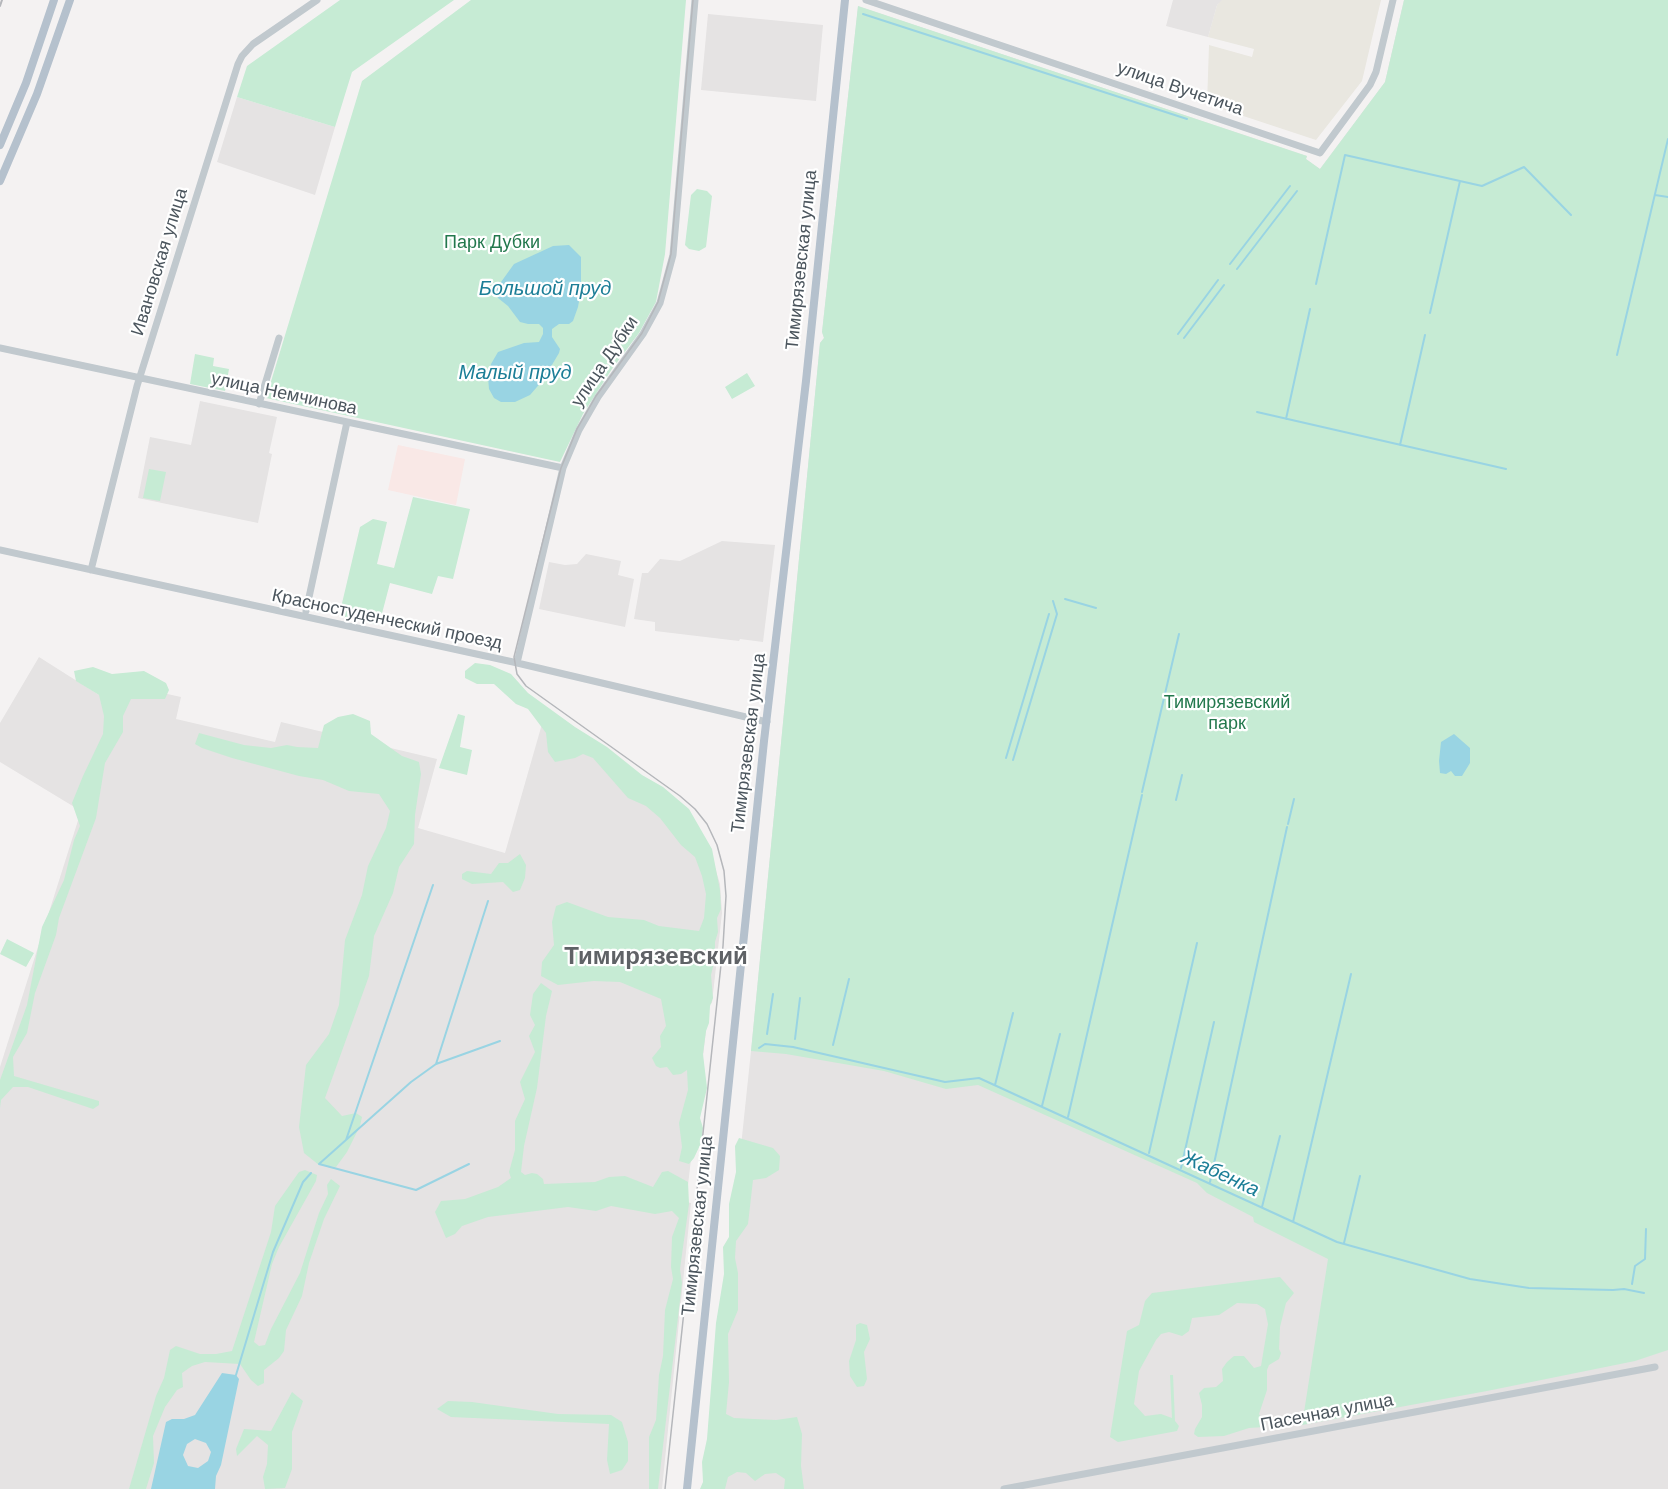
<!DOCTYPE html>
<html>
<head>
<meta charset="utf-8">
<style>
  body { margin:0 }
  canvas { display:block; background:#f4f2f2 }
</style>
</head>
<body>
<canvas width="1668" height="1489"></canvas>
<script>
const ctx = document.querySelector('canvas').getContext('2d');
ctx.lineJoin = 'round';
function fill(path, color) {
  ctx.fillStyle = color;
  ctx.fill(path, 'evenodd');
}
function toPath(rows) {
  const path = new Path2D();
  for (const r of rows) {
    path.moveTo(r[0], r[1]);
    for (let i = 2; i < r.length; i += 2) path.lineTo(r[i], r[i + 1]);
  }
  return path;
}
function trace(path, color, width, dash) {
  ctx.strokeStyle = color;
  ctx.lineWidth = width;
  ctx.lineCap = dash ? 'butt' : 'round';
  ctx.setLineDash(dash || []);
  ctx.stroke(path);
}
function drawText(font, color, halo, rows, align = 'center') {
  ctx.font = font + ' Helvetica,sans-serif';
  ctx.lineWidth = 4.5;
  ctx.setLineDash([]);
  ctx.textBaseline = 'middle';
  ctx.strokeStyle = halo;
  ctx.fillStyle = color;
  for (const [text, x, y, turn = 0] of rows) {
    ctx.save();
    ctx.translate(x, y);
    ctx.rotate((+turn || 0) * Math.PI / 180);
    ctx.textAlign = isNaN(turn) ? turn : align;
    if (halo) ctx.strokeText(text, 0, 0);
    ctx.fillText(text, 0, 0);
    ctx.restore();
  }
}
fill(toPath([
  [1221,0,1381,0,1362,81,1316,140,1207,104,1209,45,1252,57,1254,49,1208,37,1217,5]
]), '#e9e7e0');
fill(toPath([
  [1173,0,1222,0,1217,5,1208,37,1166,26],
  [1404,0,1668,0,1668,1489,705,1489,751,1051,820,343,824,338,822,332,858,6,1307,156,1306,159,1320,169,1385,82],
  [708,14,823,25,816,101,701,90],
  [237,97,335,127,315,195,217,162],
  [200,401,277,417,269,453,272,454,258,523,138,498,150,437,191,445],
  [722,541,775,545,763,642,740,639,739,641,655,631,655,622,634,619,642,573,648,573,660,559,680,561],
  [586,554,621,561,618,575,634,579,625,627,539,609,549,562,565,565,577,564],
  [39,657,99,695,122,684,181,697,176,719,275,742,281,722,437,759,418,828,505,853,546,710,710,851,720,884,722,913,712,1003,709,1005,686,1202,691,1203,662,1489,0,1489,0,1067,81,811,0,762,0,723]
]), '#e5e3e3');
fill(toPath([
  [398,445,465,459,456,505,388,490]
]), '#f9e8e6');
fill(toPath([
  [340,0,454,0,352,72,335,127,237,97,247,66],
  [471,0,686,0,665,254,656,302,639,333,612,369,583,414,560,462,266,398,362,81],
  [1404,0,1668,0,1668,1350,1635,1361,1487,1391,1302,1425,1328,1259,1254,1222,1253,1217,1207,1193,1197,1183,978,1085,946,1089,884,1071,786,1054,751,1051,820,343,824,338,822,332,858,6,1307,156,1306,159,1320,169,1385,82],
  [697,189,707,191,712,196,706,247,699,251,689,249,685,245,691,195],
  [195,354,214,358,213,366,229,369,225,391,190,384],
  [747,373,755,386,732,399,725,387],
  [149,469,166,472,160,501,143,498],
  [413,497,470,509,453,579,438,576,432,594,390,583,379,625,339,616,360,527,373,519,387,522,377,564,394,568],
  [475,663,490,665,511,674,528,693,575,727,607,747,642,775,663,787,689,809,712,849,720,890,721,909,717,918,718,932,715,942,715,958,711,975,713,998,710,1006,709,1023,706,1031,703,1054,707,1088,700,1118,703,1128,701,1143,694,1158,689,1164,679,1161,682,1147,679,1123,688,1090,687,1070,681,1074,673,1075,667,1067,660,1068,656,1066,652,1058,661,1047,660,1036,666,1026,661,999,620,982,594,981,558,985,541,976,542,962,554,945,552,922,556,906,567,902,608,917,644,920,659,926,699,931,704,918,706,894,702,876,695,857,681,845,660,818,646,806,628,798,593,758,583,754,575,758,555,762,548,752,546,733,528,709,516,704,494,684,477,684,465,678,465,671],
  [93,667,112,674,144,671,166,683,169,690,165,699,131,699,123,716,123,732,105,763,96,818,59,918,56,935,35,993,27,1033,13,1057,14,1076,99,1101,99,1105,93,1109,28,1087,13,1087,1,1100,0,1108,0,1080,27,1005,42,927,64,880,74,840,80,826,72,803,83,776,103,734,104,716,99,695,76,681,74,671],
  [353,714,370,721,371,734,402,756,419,762,421,774,415,815,414,844,399,867,393,893,374,936,369,976,325,1098,342,1116,356,1113,362,1117,360,1126,347,1152,336,1167,319,1165,304,1153,299,1127,306,1065,329,1034,339,1005,345,940,362,895,368,866,386,828,390,811,379,794,349,791,323,780,299,776,232,758,202,748,195,744,199,733,244,745,271,748,287,745,297,747,318,748,324,725,338,717],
  [458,714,465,716,460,747,472,750,467,775,439,768],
  [520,854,526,865,525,878,520,890,513,892,503,882,472,884,462,879,462,874,467,871,491,874,499,863,508,863],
  [7,939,34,953,26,967,0,954],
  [541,983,552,991,546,1016,537,1088,524,1146,521,1172,525,1175,532,1173,537,1174,543,1179,544,1184,595,1182,609,1177,625,1176,653,1187,662,1172,668,1171,688,1182,689,1204,680,1269,682,1283,658,1489,649,1489,649,1437,656,1420,659,1375,663,1356,665,1310,673,1279,671,1267,672,1237,679,1218,672,1211,655,1214,611,1206,596,1211,568,1207,488,1217,462,1226,455,1234,446,1238,435,1212,441,1201,465,1199,498,1187,511,1178,509,1172,515,1150,515,1121,525,1099,520,1082,535,1052,529,1036,535,1025,530,1015,533,994],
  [739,1138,773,1148,780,1156,779,1170,766,1178,753,1180,748,1224,736,1241,735,1258,738,1273,738,1310,728,1334,729,1382,726,1414,734,1418,754,1419,776,1420,797,1417,802,1434,801,1466,804,1489,784,1489,785,1479,776,1473,765,1474,755,1481,746,1473,737,1472,728,1477,725,1489,700,1489,703,1482,702,1462,707,1439,716,1323,724,1274,723,1247,729,1237,729,1204,736,1172,735,1146],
  [305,1170,317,1175,316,1181,279,1247,272,1264,254,1342,259,1346,265,1345,271,1329,300,1273,319,1213,328,1194,327,1185,331,1179,340,1186,324,1219,309,1263,302,1296,286,1330,284,1351,279,1358,264,1370,264,1383,258,1386,251,1380,240,1364,205,1362,192,1366,182,1373,183,1387,177,1390,165,1407,153,1436,154,1463,146,1489,129,1489,156,1396,164,1378,170,1350,176,1346,200,1354,216,1354,232,1351,271,1232,275,1206,299,1172],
  [1280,1277,1294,1293,1286,1303,1280,1327,1279,1349,1281,1353,1279,1359,1269,1365,1267,1370,1267,1390,1259,1414,1266,1424,1264,1427,1249,1428,1224,1436,1198,1437,1194,1434,1195,1429,1202,1417,1202,1405,1199,1393,1204,1388,1216,1387,1223,1381,1222,1369,1227,1362,1234,1356,1244,1356,1254,1368,1261,1366,1268,1324,1265,1309,1257,1304,1237,1303,1219,1315,1192,1318,1189,1331,1182,1336,1169,1332,1161,1334,1156,1340,1139,1371,1134,1404,1145,1416,1161,1414,1172,1418,1170,1375,1173,1375,1175,1421,1179,1426,1177,1431,1118,1442,1110,1437,1127,1331,1139,1325,1145,1301,1152,1293],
  [860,1323,867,1325,870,1339,864,1352,867,1379,864,1386,857,1387,850,1376,849,1361,856,1340,856,1325],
  [292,1392,303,1401,292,1432,292,1469,285,1488,265,1489,263,1477,267,1464,268,1445,257,1436,237,1456,236,1449,244,1429,271,1431],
  [448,1401,472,1402,558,1414,611,1415,622,1422,628,1442,628,1461,622,1470,610,1474,607,1460,609,1424,451,1417,437,1409]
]), '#c6ebd4');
fill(toPath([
  [569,245,581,257,581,290,578,307,573,321,569,324,559,324,552,329,552,337,560,349,559,353,543,380,530,395,515,402,501,402,494,398,489,389,488,377,491,364,498,352,524,343,539,342,543,334,543,328,539,324,528,324,520,322,508,306,498,298,496,294,496,289,514,264,553,246],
  [1454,734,1470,748,1470,763,1462,776,1455,776,1451,771,1446,774,1440,773,1439,761,1441,742],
  [222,1373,236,1375,239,1379,221,1465,216,1476,215,1489,151,1489,166,1422,172,1419,184,1419,195,1415],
  [195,1439,206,1443,211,1452,208,1461,198,1468,188,1466,183,1455,187,1444]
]), '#99d4e3');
trace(toPath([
  [863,14,1187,119],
  [1655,195,1668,197],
  [1230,264,1290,186],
  [1237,269,1297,191],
  [1316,284,1345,155,1482,186,1524,167,1571,215],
  [1430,313,1460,181],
  [1178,334,1218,280],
  [1184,338,1224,285],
  [1617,355,1668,139],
  [1257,412,1506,469],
  [1286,419,1310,309],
  [1400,445,1425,335],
  [1065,599,1096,608],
  [1006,758,1049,614],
  [1013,760,1057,614,1053,601],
  [1142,792,1179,634],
  [1176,800,1182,775],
  [1288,824,1294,799],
  [767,1034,773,994],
  [795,1039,800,998],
  [833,1045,849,979],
  [759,1048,765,1044,793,1047,945,1082,979,1078,1337,1242,1470,1279,1529,1288,1613,1290,1624,1289,1644,1293],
  [436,1064,488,901],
  [995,1085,1013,1013],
  [1042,1106,1060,1034],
  [1068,1117,1142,795],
  [346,1140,433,885],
  [1149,1153,1197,943],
  [469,1164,416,1190,319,1164,411,1082,436,1064,500,1041],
  [1181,1168,1214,1022],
  [1210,1182,1287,827],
  [1262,1207,1280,1136],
  [1293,1222,1351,974],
  [1344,1243,1360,1176],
  [1632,1284,1635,1266,1645,1259,1646,1229],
  [236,1375,273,1252,303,1182,311,1173]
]), '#99d4e3', 2);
trace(toPath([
  [866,0,1320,153,1370,85,1376,72,1393,0],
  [0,348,563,468],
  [259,404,279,338],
  [0,550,513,662,767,722],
  [91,570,137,386,238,64,242,56,253,44,317,0],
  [306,611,347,422],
  [517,663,563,468,579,430,598,397,643,334,660,303,673,255,695,0],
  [1004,1489,1655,1367]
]), '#c1c9ce', 7);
trace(toPath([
  [0,145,26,83,54,0],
  [0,181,37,94,70,0],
  [687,1489,764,741,806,381,845,0]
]), '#b5c1cd', 8);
trace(toPath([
  [665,1489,723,946,726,896,724,871,717,845,707,824,695,809,680,796,526,686,517,674,514,657,561,468,577,429,596,396,642,333,658,302,671,254,693,0]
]), '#b5b7bb', 1.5);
trace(toPath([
  [0,6,2,0]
]), '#b5b7bb', 2);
drawText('18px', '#4b555d', '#fff', [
  ["улица Вучетича",1180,89,19],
  ["Тимирязевская улица",802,260,-84],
  ["Ивановская улица",160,262,-73],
  ["улица Дубки",605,362,-56],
  ["улица Немчинова",284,394,12],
  ["Красностуденческий проезд",387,620,12],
  ["Тимирязевская улица",749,743,-83],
  ["Тимирязевская улица",698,1226,-84],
  ["Пасечная улица",1327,1413,-11]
]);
drawText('18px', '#23784d', '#fff', [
  ["Парк Дубки",492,243],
  ["Тимирязевский",1227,703],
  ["парк",1227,724]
]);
drawText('italic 20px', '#1c7e97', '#fff', [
  ["Большой пруд",545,289],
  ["Малый пруд",515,373],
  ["Жабенка",1220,1174,25]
]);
drawText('bold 24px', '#5f6266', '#fff', [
  ["Тимирязевский",656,957]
]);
</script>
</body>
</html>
